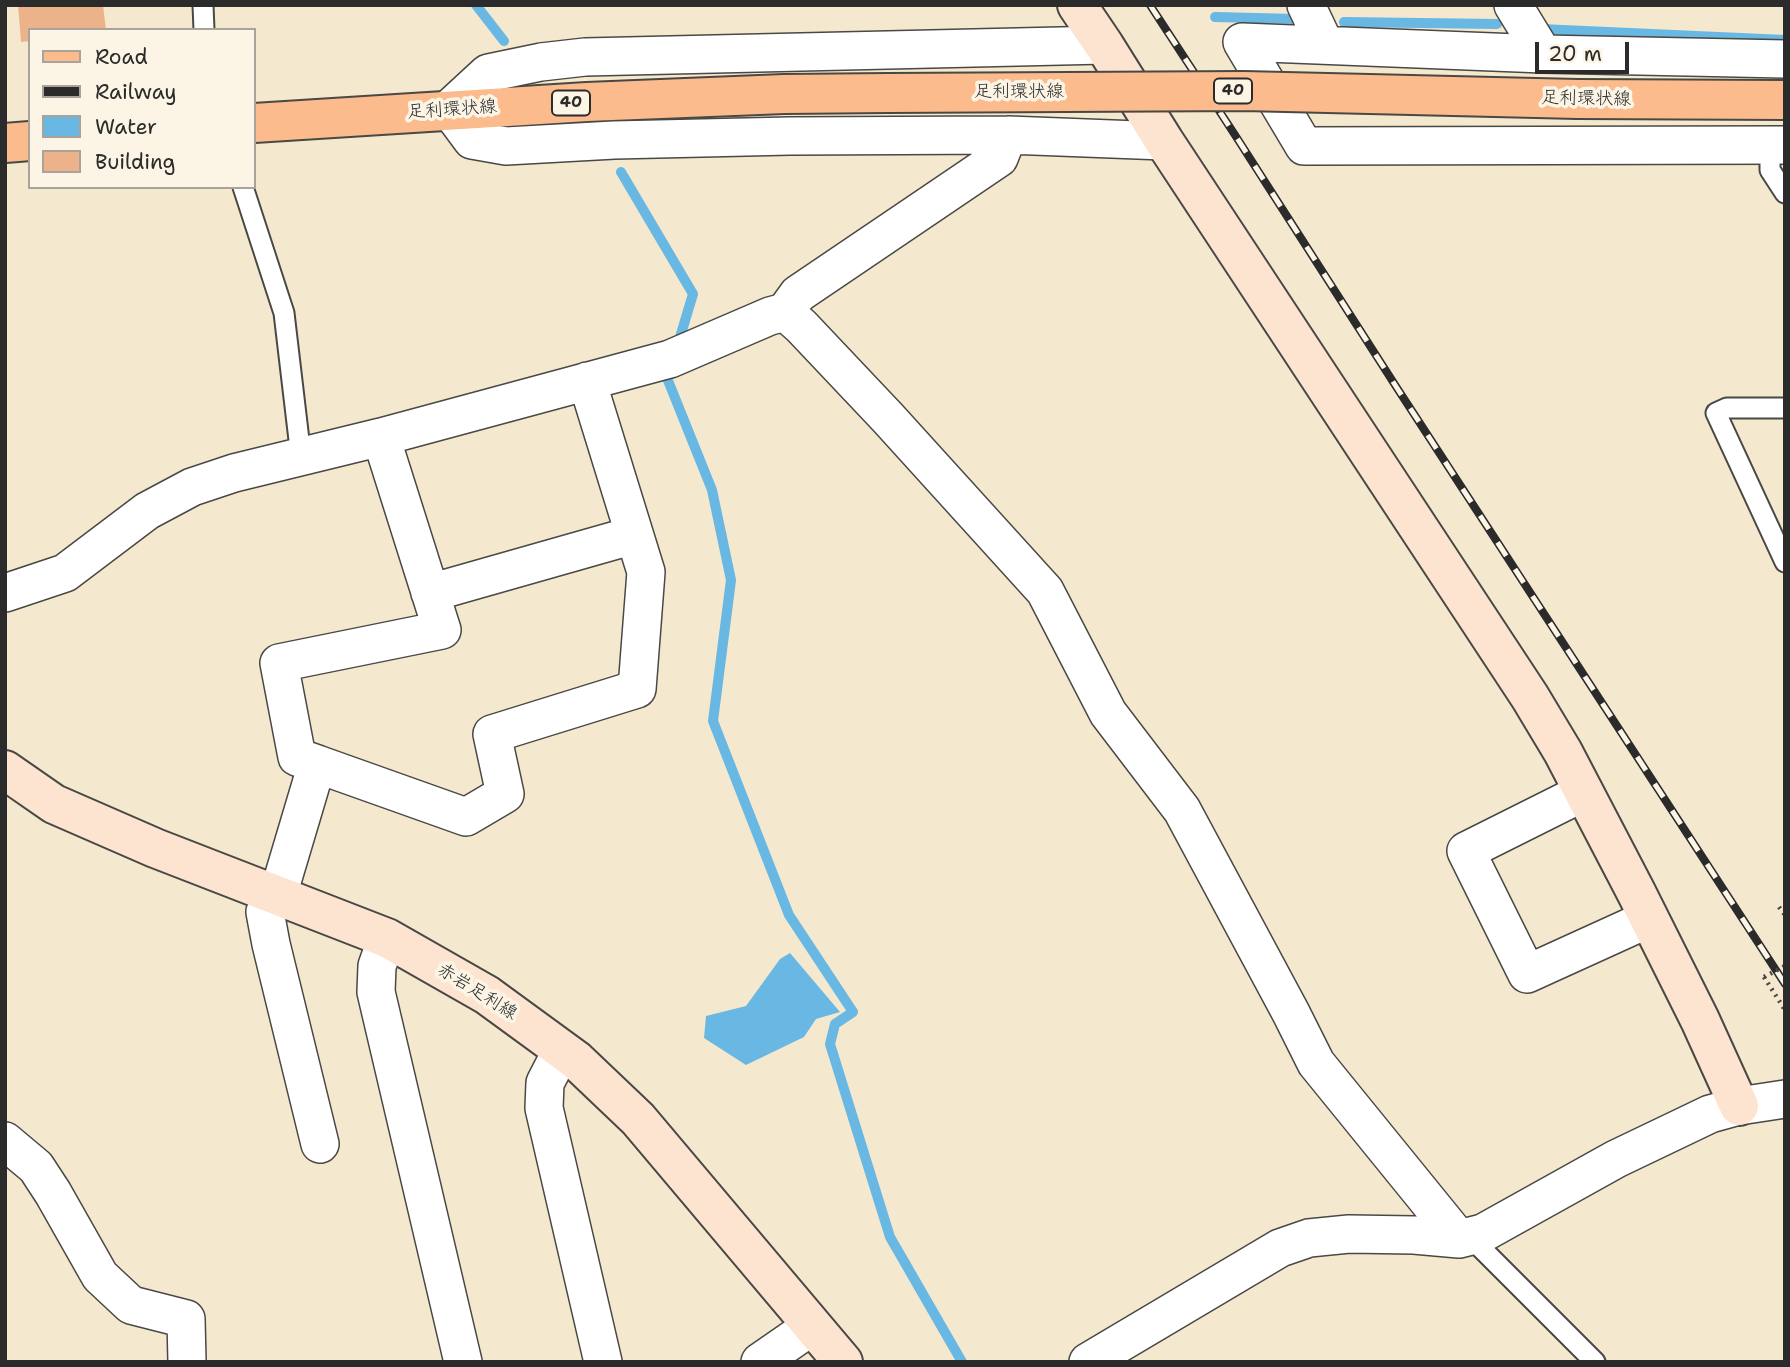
<!DOCTYPE html>
<html>
<head>
<meta charset="utf-8">
<style>
  body { margin:0 }
  #map { position:relative; width:1790px; height:1367px; overflow:hidden; background:#f4e9cf; font-family:"Shantell Sans",sans-serif }
  canvas { display:block }
  .frame { position:absolute; inset:0; border:7px solid #2b2b2b; pointer-events:none }
  .legend { position:absolute; left:28px; top:28px; width:228px; height:161px; box-sizing:border-box; background:#fcf5e5; border:2px solid #a8a49b; margin:0; padding:9px 12px; list-style:none; font-size:21px; color:#2b2b2b }
  .legend li { display:flex; align-items:center; gap:14px; height:35px }
  .legend b { width:35px; border:2px solid #a8a49b }
  .scale { position:absolute; left:1535px; top:42px; width:94px; height:32px; box-sizing:border-box; border:4px solid #2b2b2b; border-top:0; padding-left:9px; font-size:21px; line-height:24px; white-space:nowrap; color:#2b2b2b; -webkit-text-stroke:5px #fcf5e5; paint-order:stroke }
</style>
</head>
<body>
<div id="map">
<canvas width="1790" height="1367"></canvas>
<div class="frame"></div>
<ul class="legend">
<li><b style="height:9px;background:#fbbb8d"></b>Road</li>
<li><b style="height:9px;background:#2b2b2b"></b>Railway</li>
<li><b style="height:19px;background:#69b7e3"></b>Water</li>
<li><b style="height:19px;background:#ecb289"></b>Building</li>
</ul>
<div class="scale">20 m</div>
</div>
<script>
const ctx = document.querySelector('canvas').getContext('2d');
ctx.lineJoin = 'round';
function fill(path, color) {
  ctx.fillStyle = color;
  ctx.fill(path, 'evenodd');
}
function toPath(rows) {
  const path = new Path2D();
  for (const r of rows) {
    path.moveTo(r[0], r[1]);
    for (let i = 2; i < r.length; i += 2) path.lineTo(r[i], r[i + 1]);
  }
  return path;
}
function trace(path, color, width, dash) {
  ctx.strokeStyle = color;
  ctx.lineWidth = width;
  ctx.lineCap = dash ? 'butt' : 'round';
  ctx.setLineDash(dash || []);
  ctx.stroke(path);
}
function drawText(font, color, halo, rows, align = 'center') {
  ctx.font = font + ' "Shantell Sans","Klee One",sans-serif';
  ctx.lineWidth = 7;
  ctx.setLineDash([]);
  ctx.textBaseline = 'middle';
  ctx.strokeStyle = halo;
  ctx.fillStyle = color;
  for (const [text, x, y, turn = 0] of rows) {
    ctx.save();
    ctx.translate(x, y);
    ctx.rotate((+turn || 0) * Math.PI / 180);
    ctx.textAlign = isNaN(turn) ? turn : align;
    if (halo) ctx.strokeText(text, 0, 0);
    ctx.fillText(text, 0, 0);
    ctx.restore();
  }
}
fill(toPath([
  [790,953,840,1012,816,1019,804,1037,746,1065,704,1038,706,1016,746,1006,780,959]
]), '#69b7e3');
trace(toPath([
  [476,5,504,41],
  [1215,17,1296,19],
  [1344,22,1497,24],
  [1541,29,1785,40],
  [621,172,693,294,678,344],
  [670,368,667,378,712,490,731,580,713,721,789,915,853,1012,835,1024,830,1044,890,1237,962,1362]
]), '#69b7e3', 10);
fill(toPath([
  [18,5,103,5,106,30,30,30,30,41,21,42]
]), '#ecb289');
const lane = toPath([
  [203,5,204,30],
  [1770,145,1770,170,1785,193],
  [243,187,284,313,301,457],
  [1785,408,1727,408,1716,413,1785,562],
  [1469,1236,1595,1362]
]);
const street = toPath([
  [1306,5,1325,45],
  [1513,5,1543,54],
  [1104,45,585,57,541,62,488,73,449,109,472,140,506,146,614,140,790,136,1008,135,1164,141],
  [1785,59,1543,54,1242,42,1304,146,1785,145],
  [785,312,801,326,888,418,1045,591,1108,713,1182,810,1291,1013,1316,1063,1459,1239],
  [5,593,65,573,147,511,192,487,234,473,381,437,670,359,770,316,785,312,798,294,999,158,1008,135],
  [430,593,634,535],
  [317,764,466,817,505,794,492,734,637,689,646,572,587,381],
  [1584,792,1466,851,1527,974,1648,919],
  [387,938,377,966,376,992,463,1362],
  [562,1050,545,1083,544,1108,603,1362],
  [5,1141,36,1167,53,1193,100,1276,131,1305,186,1319,187,1362],
  [320,1144,271,944,265,912,278,895,317,764,297,757,279,663,442,630,381,437],
  [760,1362,812,1326],
  [1088,1362,1280,1248,1309,1238,1349,1234,1414,1235,1459,1239,1483,1233,1616,1159,1710,1114,1739,1106,1785,1099]
]);
const secondary = toPath([
  [1077,5,1104,45,1164,141,1530,697,1563,752,1636,892,1700,1020,1739,1106],
  [5,770,54,804,155,848,387,938,487,995,576,1060,638,1119,843,1362]
]);
const primary = toPath([
  [1578,99,1785,100],
  [254,123,587,102,784,94,888,93],
  [5,143,30,141]
]);
trace(lane, '#494844', 23);
trace(street, '#494844', 40);
trace(secondary, '#494844', 42);
trace(primary, '#494844', 42);
trace(toPath([
  [1779,907,1785,915],
  [1764,977,1785,1010]
]), '#494844', 4.5, [2, 5]);
trace(lane, '#fff', 19);
trace(street, '#fff', 37);
trace(secondary, '#fde4d1', 38);
trace(primary, '#fbbb8d', 38);
const rail = toPath([
  [1150,5,1235,135,1397,388,1785,984]
]);
trace(rail, '#2b2b2b', 8);
trace(rail, '#fcf5e5', 5, [16]);
const primaryBridge = toPath([
  [888,93,1244,91,1578,99]
]);
trace(primaryBridge, '#494844', 42, []);
trace(toPath([
  [1764,977,1785,966]
]), '#494844', 4.5, [2, 5]);
trace(primaryBridge, '#fbbb8d', 38);
for (const [x, y, w] of [
  [1233,91,38],
  [571,103,38]
]) {
  const box = new Path2D();
  box.roundRect(x - w / 2, y - 12.5, w, 25, 5);
  ctx.fillStyle = '#fcf5e5';
  ctx.fill(box);
  trace(box, '#2b2b2b', 2);
}
drawText('bold 16px', '#2b2b2b', null, [
  ["40",1233,91],
  ["40",571,103]
]);
drawText('18px', '#2b2b2b', '#fcf5e5', [
  ["足利環状線",1019,92],
  ["足利環状線",1586,99,1],
  ["足利環状線",452,110,-4],
  ["赤岩足利線",477,992,32]
]);
</script>
</body>
</html>
